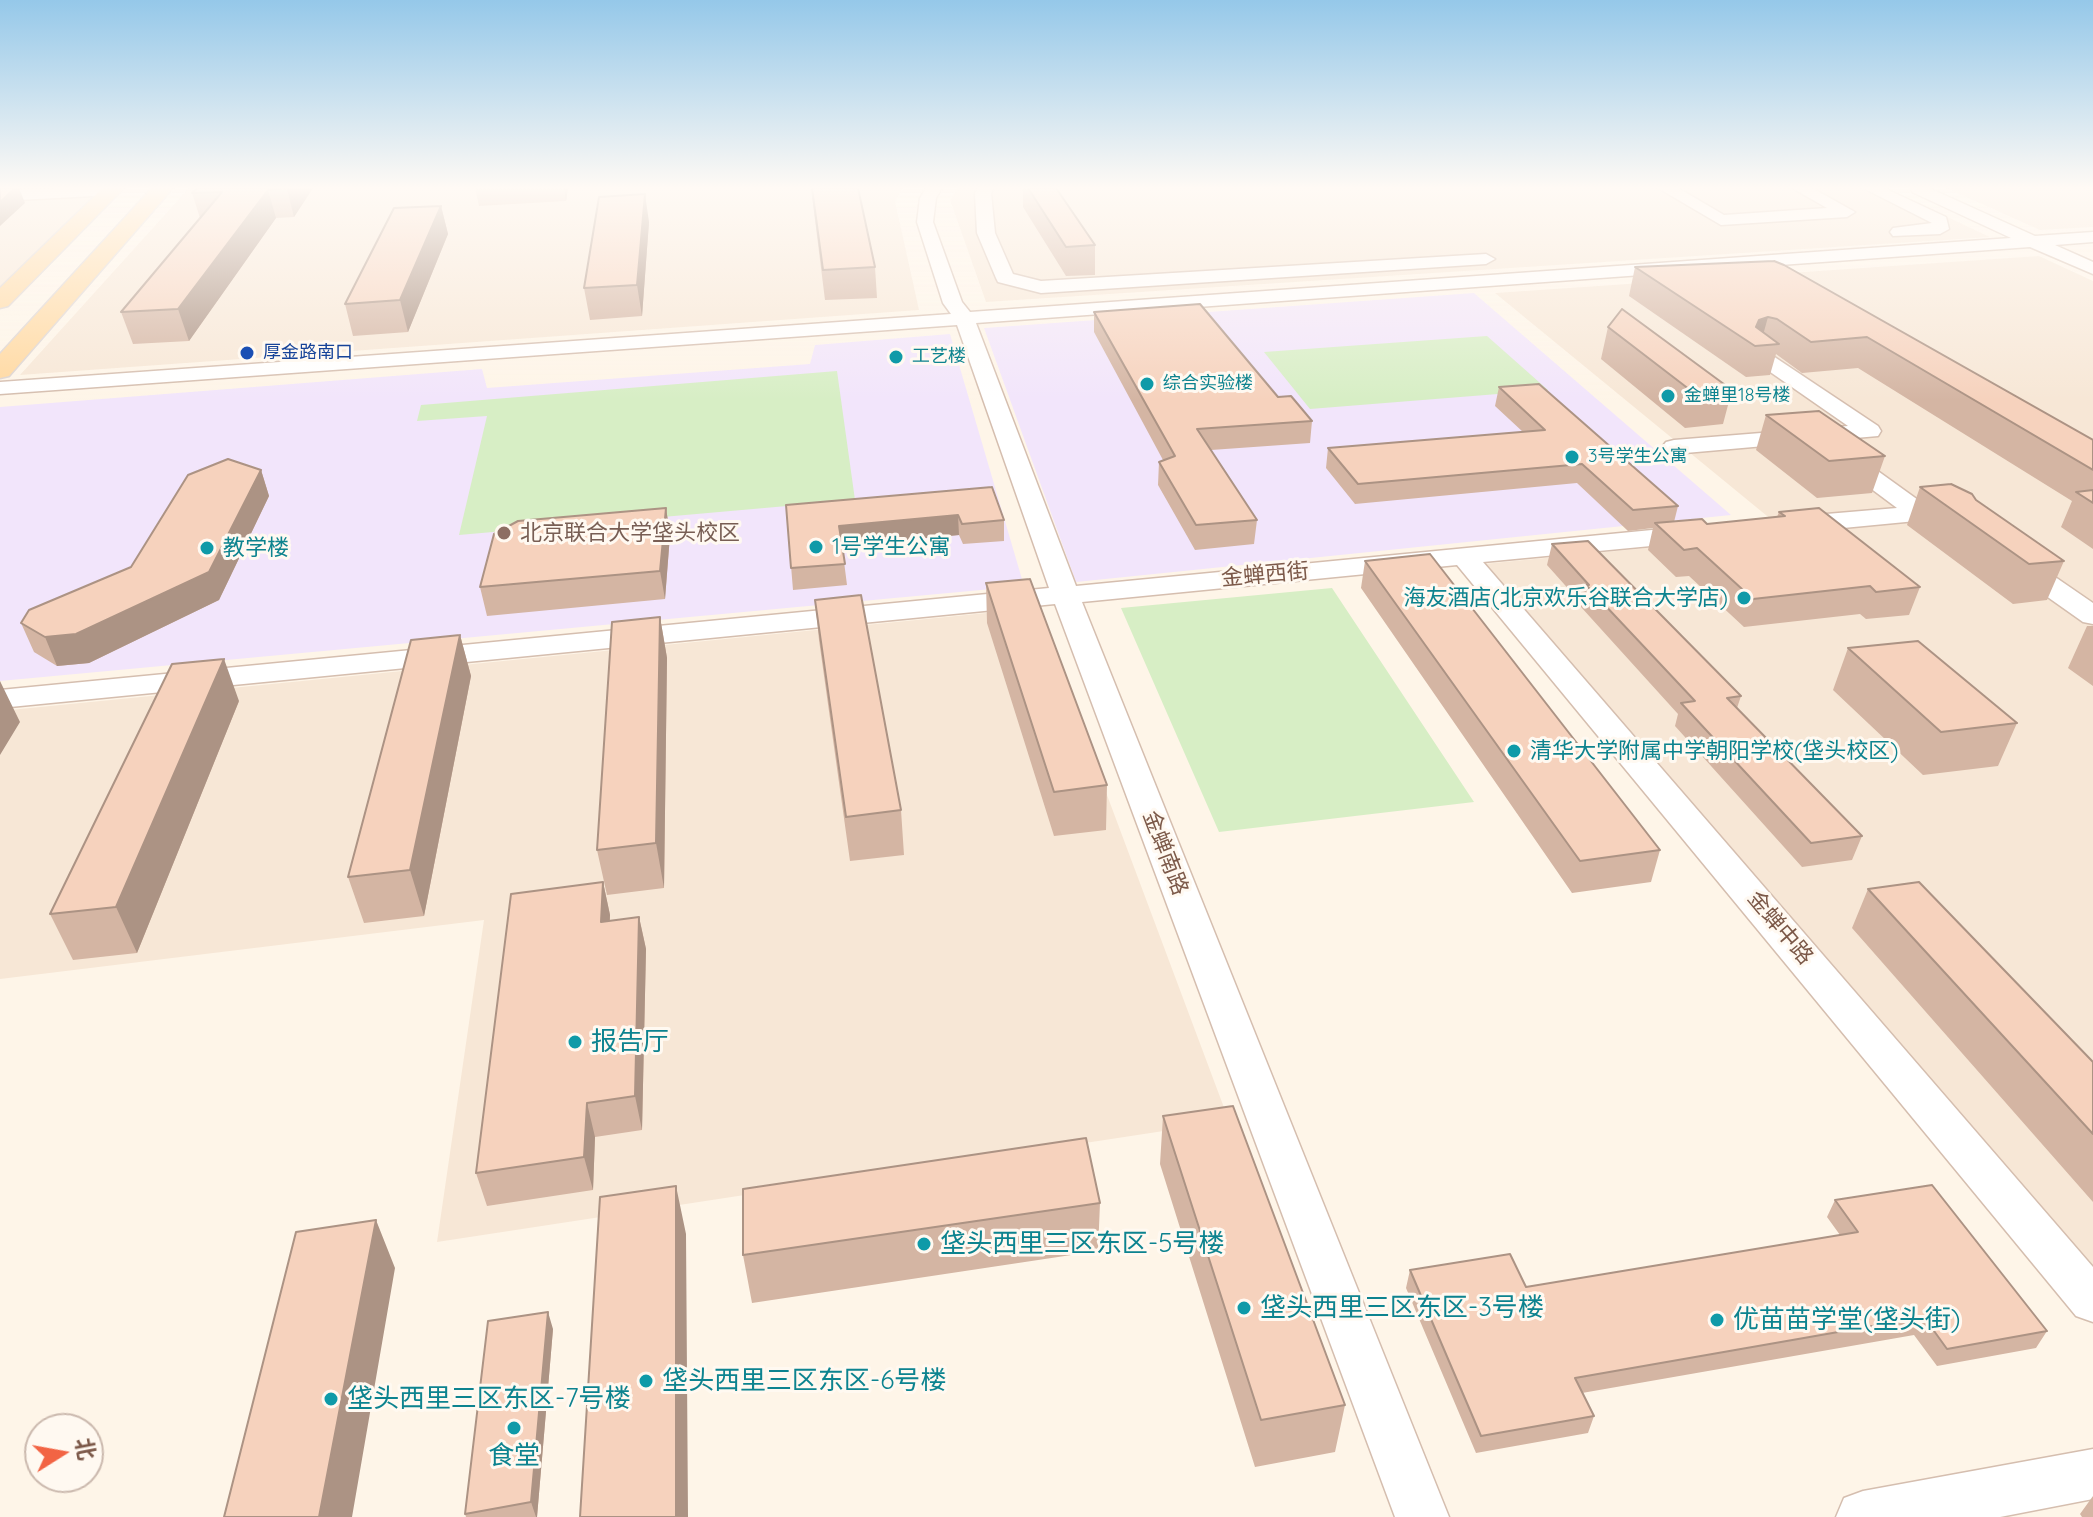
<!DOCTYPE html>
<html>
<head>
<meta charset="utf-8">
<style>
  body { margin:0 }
  #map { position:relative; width:2093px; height:1517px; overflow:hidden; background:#fef5e8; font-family:Quicksand,"Noto Sans SC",sans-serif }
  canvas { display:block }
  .north { position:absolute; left:24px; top:1413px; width:80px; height:80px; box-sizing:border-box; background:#fff9f1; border:2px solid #cbb9ae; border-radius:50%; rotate:79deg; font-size:22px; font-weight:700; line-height:32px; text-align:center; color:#7c5949 }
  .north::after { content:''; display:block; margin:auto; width:28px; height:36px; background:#f26444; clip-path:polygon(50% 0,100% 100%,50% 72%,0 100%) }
</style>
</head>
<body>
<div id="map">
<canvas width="2093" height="1517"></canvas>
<div class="north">北</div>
</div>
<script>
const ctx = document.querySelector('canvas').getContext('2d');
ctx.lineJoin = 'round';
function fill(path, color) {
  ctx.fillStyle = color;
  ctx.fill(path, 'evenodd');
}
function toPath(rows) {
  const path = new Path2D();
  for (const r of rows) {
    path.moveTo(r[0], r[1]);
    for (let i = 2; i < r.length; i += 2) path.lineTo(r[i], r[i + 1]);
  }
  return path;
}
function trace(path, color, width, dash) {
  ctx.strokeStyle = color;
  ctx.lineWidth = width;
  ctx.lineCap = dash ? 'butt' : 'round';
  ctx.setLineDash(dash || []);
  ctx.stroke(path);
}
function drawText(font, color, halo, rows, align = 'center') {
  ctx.font = font + ' Quicksand,"Noto Sans SC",sans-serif';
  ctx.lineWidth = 6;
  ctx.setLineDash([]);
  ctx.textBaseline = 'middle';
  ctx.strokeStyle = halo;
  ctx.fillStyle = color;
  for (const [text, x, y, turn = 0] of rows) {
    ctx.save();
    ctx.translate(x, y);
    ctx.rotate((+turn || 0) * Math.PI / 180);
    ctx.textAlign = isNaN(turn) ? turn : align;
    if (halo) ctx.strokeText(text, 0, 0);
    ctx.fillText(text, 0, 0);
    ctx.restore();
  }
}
fill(toPath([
  [0,188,105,188,0,289],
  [189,188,903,188,895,201,919,310,20,375],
  [958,188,1886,188,1990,237,986,302,950,200],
  [1946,188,2093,188,2093,227,2040,230],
  [2039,256,2093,281,2093,1274,1484,564,1789,534,1495,293],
  [1037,608,1229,1121,437,1242,484,920,0,979,0,711]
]), '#f7e7d6');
fill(toPath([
  [1474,293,1731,515,1076,582,984,328],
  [950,334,1024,586,0,681,0,407,482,369,487,388,810,364,815,345]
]), '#f2e5fb');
fill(toPath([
  [1487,336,1548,390,1310,409,1264,352],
  [837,371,855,500,459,535,487,416,417,421,421,405],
  [1332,588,1474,802,1219,832,1121,608]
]), '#d7eec5');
const minor = toPath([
  [58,188,119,188,120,190,112,195,0,201,0,191,58,188],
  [926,188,942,188,936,198,933,222,962,302,970,312,2011,238,1912,192,1911,188,1929,188,2035,236,2093,232,2093,242,2055,245,2093,262,2093,274,2030,247,976,323,1076,586,1693,526,1702,529,1706,534,1702,539,1693,542,1483,562,2093,1267,2093,1322,2076,1316,1457,565,1082,602,1449,1517,1395,1517,1055,604,0,708,0,690,1049,588,957,325,0,394,0,382,951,314,943,303,917,222,920,198,926,188],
  [978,188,994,188,991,193,995,233,1013,274,1041,281,1486,254,1495,259,1486,264,1041,293,998,282,996,278,977,233,975,193,978,188],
  [1658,188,1678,188,1724,215,1827,208,1792,188,1812,188,1855,212,1847,217,1721,225,1658,188],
  [1863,188,1884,188,1946,217,1949,229,1940,234,1893,236,1890,232,1893,228,1932,223,1863,188],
  [1760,350,1767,352,1878,426,1881,431,1878,436,1674,454,1666,452,1662,447,1666,442,1674,440,1848,426,1753,360,1750,356,1753,352,1760,350],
  [1842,449,1850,451,1925,505,1951,506,1963,516,1959,521,1950,524,1937,519,1791,533,1782,530,1778,525,1782,520,1791,517,1897,508,1834,461,1830,456,1834,451,1842,449],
  [2017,555,2026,557,2093,603,2093,624,2083,622,2008,569,2004,563,2008,557,2017,555],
  [2093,1449,2093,1499,2000,1517,1836,1517,1844,1498,1863,1491,2093,1449]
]);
const major = toPath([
  [103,188,124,188,8,306,0,308,0,288,103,188],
  [152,188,173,188,9,376,0,378,0,354,152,188]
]);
trace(minor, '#d5beaf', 3);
trace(major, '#ddd4d0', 3);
fill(minor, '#fff');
fill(major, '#ffd89f');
fill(toPath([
  [197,188,313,188,294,217,276,218,189,341,133,344,121,312,200,218,192,193],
  [475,188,568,188,566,201,479,206],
  [811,188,858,188,875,267,877,298,825,300],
  [1023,188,1056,188,1095,245,1095,275,1066,276,1023,207],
  [441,206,448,234,408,332,353,336,345,304],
  [649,222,642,316,590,320,584,288],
  [1774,261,2093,440,2093,549,2061,527,2072,501,1858,368,1802,373,1776,354,1770,375,1746,377,1629,296,1635,267],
  [1094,312,1278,397,1312,421,1310,443,1211,450,1257,520,1254,544,1195,550,1158,485,1159,462,1163,460,1094,332],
  [1608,327,1732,390,1723,424,1685,428,1601,359],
  [1499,387,1678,506,1674,522,1707,524,1777,517,1779,512,1920,587,1909,615,1866,619,1860,614,1744,627,1689,576,1676,577,1648,550,1653,528,1628,531,1577,483,1355,504,1326,468,1328,448,1523,432,1495,406],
  [1766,415,1885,456,1872,493,1817,498,1756,450],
  [261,470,269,496,219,600,89,663,57,666,34,652,21,623,131,567],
  [992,487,1004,520,1004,541,963,544,959,535,842,546,847,585,793,590,786,505],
  [1920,487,1976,500,2064,561,2047,600,2013,604,1907,525],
  [666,508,670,535,665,599,487,616,480,587],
  [1552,544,1741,696,1737,708,1862,836,1852,860,1802,867,1675,726,1678,714,1581,607,1581,603,1547,565],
  [1365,561,1660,850,1651,882,1572,893,1361,588],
  [986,583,1107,785,1106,830,1054,836,987,623],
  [815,600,901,810,904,855,850,861,819,640],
  [660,617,667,658,664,888,607,895,597,850],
  [2087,626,2093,626,2093,686,2068,668],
  [460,635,471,676,424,916,364,923,348,877],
  [1848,648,2017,723,1998,766,1923,775,1833,690],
  [239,701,137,953,73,960,50,914],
  [603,882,610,915,610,921,639,917,646,949,642,1130,595,1137,593,1190,487,1206,476,1173],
  [1868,889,2093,1062,2093,1202,1852,928],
  [1163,1116,1345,1405,1335,1452,1255,1467,1160,1164],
  [1835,1200,2047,1331,2036,1348,1937,1366,1914,1335,1582,1393,1594,1416,1588,1433,1476,1453,1406,1288,1410,1270,1526,1287,1840,1235,1827,1217],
  [1100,1203,1098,1251,752,1303,743,1255],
  [553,1329,537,1517,466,1517,465,1514],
  [2093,1496,2093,1517,2082,1517,2080,1514]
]), '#d4b5a3');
fill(toPath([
  [15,188,19,188,25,203,0,226,0,202],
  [287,188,313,188,294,217,287,189],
  [564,188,568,188,566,201],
  [268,190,276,218,189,341,178,309],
  [645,194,649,222,642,316,637,285],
  [441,206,448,234,408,332,400,300],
  [1768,317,1760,346,1751,344,1759,320],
  [261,470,269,496,219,600,89,663,57,666,45,637],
  [666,508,670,535,665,599,660,571],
  [958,515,959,535,841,546,839,526],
  [660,617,667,658,664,888,656,843],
  [460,635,471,676,424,916,410,870],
  [224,659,239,701,137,953,116,907],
  [0,681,20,722,0,755],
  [603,882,610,915,608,954,601,922],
  [639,917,646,949,642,1130,635,1096],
  [587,1103,595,1137,593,1190,584,1157],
  [676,1186,686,1234,688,1517,676,1517],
  [376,1220,395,1268,352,1517,319,1517],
  [548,1312,553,1329,537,1517,536,1517,531,1502]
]), '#ac9384');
const building = toPath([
  [0,188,15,188,0,202,0,188],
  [197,188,287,188,268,190,178,309,121,312,222,192,192,193,197,188],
  [812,188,858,188,875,267,823,270,812,188],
  [1028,188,1056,188,1095,245,1066,247,1028,188],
  [645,194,637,285,584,288,599,197,645,194],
  [441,206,400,300,345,304,394,208,441,206],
  [1774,261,1784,265,2093,440,2093,470,1867,337,1811,342,1777,319,1768,317,1759,320,1756,327,1779,344,1755,346,1635,267,1774,261],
  [1200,304,1278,397,1291,396,1312,421,1197,429,1257,520,1196,525,1159,462,1175,456,1094,312,1200,304],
  [1622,309,1732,390,1694,393,1608,327,1622,309],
  [1539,384,1678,506,1633,510,1582,464,1358,484,1328,448,1545,430,1499,387,1539,384],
  [1819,411,1885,456,1829,461,1766,415,1819,411],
  [228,459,261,470,209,572,76,634,45,637,21,623,29,610,131,567,188,475,228,459],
  [1951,484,1972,494,1976,500,2064,561,2029,564,1920,487,1951,484],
  [992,487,1004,520,962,524,958,515,839,526,845,564,791,568,786,505,992,487],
  [2093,490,2093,503,2076,492,2093,490],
  [666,508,660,571,480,587,494,534,518,521,666,508],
  [1819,508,1920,587,1876,592,1870,586,1753,599,1697,548,1684,550,1655,523,1702,519,1707,524,1785,516,1779,512,1819,508],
  [1588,541,1741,696,1727,698,1862,836,1811,843,1681,703,1695,701,1586,585,1589,585,1552,544,1588,541],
  [1430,554,1660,850,1580,861,1365,561,1430,554],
  [1030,579,1107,785,1054,792,986,583,1030,579],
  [861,595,901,810,846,817,815,600,861,595],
  [660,617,656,843,597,850,612,622,660,617],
  [460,635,410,870,348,877,411,640,460,635],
  [1918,641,2017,723,1941,732,1848,648,1918,641],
  [224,659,116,907,50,914,172,664,224,659],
  [603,882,601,922,639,917,635,1096,587,1103,584,1157,476,1173,511,894,603,882],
  [1919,882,2093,1062,2093,1134,1868,889,1919,882],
  [1233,1106,1345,1405,1261,1420,1163,1116,1233,1106],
  [1086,1138,1100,1203,743,1255,743,1189,1086,1138],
  [1932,1185,2047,1331,1947,1349,1924,1317,1575,1378,1594,1416,1481,1436,1410,1270,1510,1254,1526,1287,1858,1232,1835,1200,1932,1185],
  [676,1186,676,1517,580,1517,600,1197,676,1186],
  [376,1220,319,1517,224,1517,296,1232,376,1220],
  [548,1312,531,1502,465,1514,488,1321,548,1312]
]);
fill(building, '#f6d2bd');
trace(building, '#ac9384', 2);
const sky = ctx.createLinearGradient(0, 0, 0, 400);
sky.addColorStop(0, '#95c8e9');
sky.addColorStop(0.47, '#fffaf5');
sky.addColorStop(1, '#fffaf500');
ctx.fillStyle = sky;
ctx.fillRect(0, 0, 2093, 400);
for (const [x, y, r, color] of [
  [247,353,8,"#1a4fb4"],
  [896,357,8,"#0f9aa8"],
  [1147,384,8,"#0f9aa8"],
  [1668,396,8,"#0f9aa8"],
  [1572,457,8,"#0f9aa8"],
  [504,533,8,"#8d6e63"],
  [816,547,8,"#0f9aa8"],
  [207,548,8,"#0f9aa8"],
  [1744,598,8,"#0f9aa8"],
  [1514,751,8,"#0f9aa8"],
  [575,1042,8,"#0f9aa8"],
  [924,1244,8,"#0f9aa8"],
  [1244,1308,8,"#0f9aa8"],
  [1717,1320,8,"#0f9aa8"],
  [646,1381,8,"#0f9aa8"],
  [331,1399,8,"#0f9aa8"],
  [514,1428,8,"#0f9aa8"]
]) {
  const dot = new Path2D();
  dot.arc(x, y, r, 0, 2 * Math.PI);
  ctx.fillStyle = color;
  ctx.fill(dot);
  trace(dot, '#fff9f1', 3);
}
drawText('18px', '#164399', '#fff9f1', [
  ["厚金路南口",263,353]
], 'left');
drawText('18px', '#0d838f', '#fff9f1', [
  ["工艺楼",912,357],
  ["综合实验楼",1163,384],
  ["金蝉里18号楼",1684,396],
  ["3号学生公寓",1588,457]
], 'left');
drawText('22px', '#785e54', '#fff9f1', [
  ["北京联合大学垡头校区",520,533]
], 'left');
drawText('22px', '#0d838f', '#fff9f1', [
  ["1号学生公寓",832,547],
  ["教学楼",223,548],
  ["海友酒店(北京欢乐谷联合大学店)",1728,598,"right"],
  ["清华大学附属中学朝阳学校(垡头校区)",1530,751]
], 'left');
drawText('22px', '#7c5949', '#fff9f1', [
  ["金蝉西街",1265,575,-5],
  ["金蝉南路",1165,853,69],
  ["金蝉中路",1780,928,50]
]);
drawText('26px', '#0d838f', '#fff9f1', [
  ["报告厅",591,1042],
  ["垡头西里三区东区-5号楼",940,1244],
  ["垡头西里三区东区-3号楼",1260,1308],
  ["优苗苗学堂(垡头街)",1733,1320],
  ["垡头西里三区东区-6号楼",662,1381],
  ["垡头西里三区东区-7号楼",347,1399],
  ["食堂",514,1456,"center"]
], 'left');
</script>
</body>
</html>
